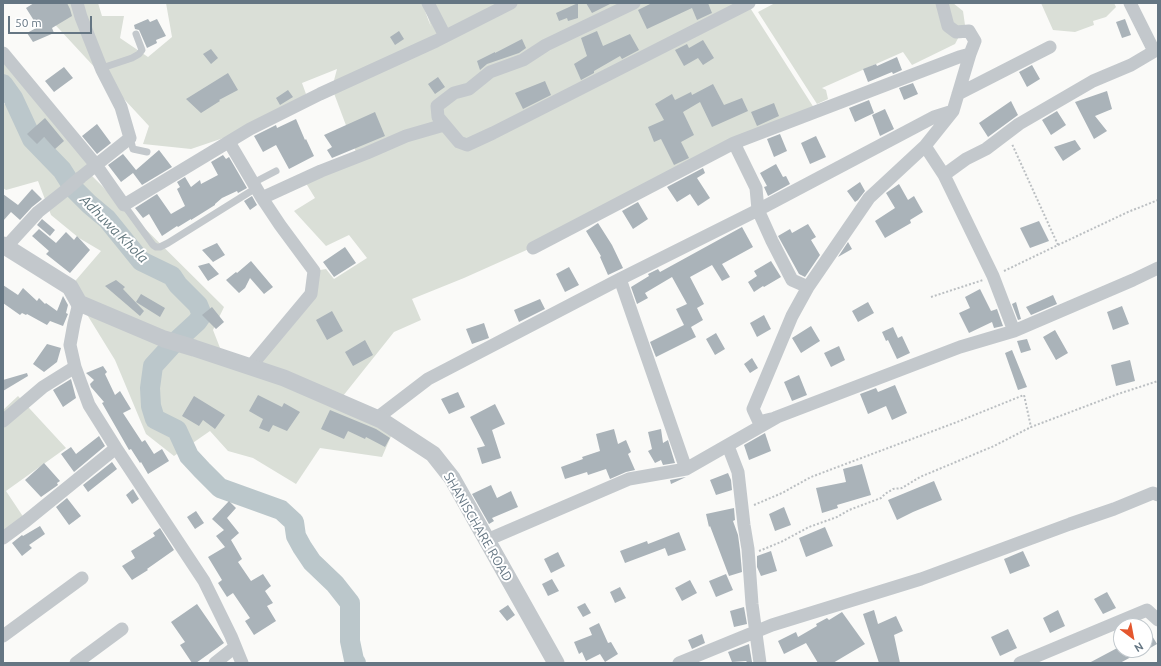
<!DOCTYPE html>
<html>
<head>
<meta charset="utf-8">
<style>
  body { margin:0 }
  #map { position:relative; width:1161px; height:666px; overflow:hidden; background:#fafaf8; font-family:Ubuntu,sans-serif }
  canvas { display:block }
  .frame { position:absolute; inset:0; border:4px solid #657683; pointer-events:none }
  .north { position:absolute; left:1113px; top:618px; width:40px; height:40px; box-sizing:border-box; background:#fff; border:1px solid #c1c8cd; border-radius:50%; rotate:148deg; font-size:11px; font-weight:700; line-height:16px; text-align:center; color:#657683 }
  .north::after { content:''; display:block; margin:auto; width:14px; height:18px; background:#e4572e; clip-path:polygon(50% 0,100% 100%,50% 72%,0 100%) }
  .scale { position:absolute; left:8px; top:16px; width:84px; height:18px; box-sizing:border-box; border:2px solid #657683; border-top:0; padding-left:5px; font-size:12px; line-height:14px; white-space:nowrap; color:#657683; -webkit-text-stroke:3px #fff; paint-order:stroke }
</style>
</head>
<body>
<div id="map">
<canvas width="1161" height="666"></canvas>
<div class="frame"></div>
<div class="north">N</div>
<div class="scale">50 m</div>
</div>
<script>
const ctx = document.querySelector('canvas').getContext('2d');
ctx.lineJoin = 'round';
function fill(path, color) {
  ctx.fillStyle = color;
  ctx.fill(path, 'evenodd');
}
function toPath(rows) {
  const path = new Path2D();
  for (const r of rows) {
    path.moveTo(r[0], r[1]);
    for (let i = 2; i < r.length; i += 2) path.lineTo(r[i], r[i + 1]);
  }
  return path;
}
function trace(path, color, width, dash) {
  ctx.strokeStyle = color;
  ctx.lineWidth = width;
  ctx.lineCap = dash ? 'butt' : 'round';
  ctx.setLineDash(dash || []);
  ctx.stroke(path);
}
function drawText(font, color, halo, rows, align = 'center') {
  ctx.font = font + ' Ubuntu,sans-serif';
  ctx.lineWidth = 4;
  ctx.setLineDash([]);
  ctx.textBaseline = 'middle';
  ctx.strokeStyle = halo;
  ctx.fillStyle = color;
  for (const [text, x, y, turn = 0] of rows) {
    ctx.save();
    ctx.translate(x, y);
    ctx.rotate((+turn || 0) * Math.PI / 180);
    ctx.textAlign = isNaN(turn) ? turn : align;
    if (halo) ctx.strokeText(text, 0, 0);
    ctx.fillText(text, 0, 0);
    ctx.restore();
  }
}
fill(toPath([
  [35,3,98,3,102,16,124,16,120,38,148,57,172,37,166,3,422,3,431,27,424,3,747,3,816,111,734,143,549,240,464,278,412,299,421,320,394,332,339,401,392,434,382,457,320,448,296,484,253,458,228,451,210,431,174,456,146,434,115,360,70,287,101,251,79,238,51,215,38,181,6,190,3,188,3,105,13,98,3,84,3,53,96,165,88,172,224,307,213,330,222,353,250,367,311,294,314,271,326,269,334,279,367,258,349,235,326,246,294,211,315,198,304,180,356,152,332,88,337,69,302,83,306,94,250,129,191,149,143,144,149,126],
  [775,3,953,3,963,11,965,25,955,44,912,65,903,52,822,88,826,90,828,99,817,104,758,12],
  [1041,3,1114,3,1116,7,1106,17,1093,21,1094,25,1075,32,1053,30],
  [18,396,66,448,6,491,26,521,3,538,3,410]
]), '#dadfd7');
trace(toPath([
  [3,84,13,98,32,139,62,170,74,189,89,204,107,219,141,261,172,276,178,285,198,305,202,315,197,322,173,344,153,366,150,388,151,406,155,419,177,430,189,456,202,470,220,488,281,510,294,522,296,536,302,547,312,562,335,584,350,603,350,641,354,660,356,663]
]), '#bbc7cb', 20);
fill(toPath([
  [34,3,67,3,70,9,72,16,52,28,54,33,33,42,27,33,38,27,26,8],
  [578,3,578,18,568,21,567,18,559,21,556,13],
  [586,3,612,3,592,13],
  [652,3,708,3,712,13,697,20,692,8,647,29,638,10],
  [148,19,150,22,157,19,166,36,156,40,157,43,147,48,140,32,139,30,135,29,134,25],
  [1125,19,1131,35,1122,38,1116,22],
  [399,31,404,39,395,45,390,37],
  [597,31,603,46,630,34,639,50,622,59,620,56,594,71,594,73,581,80,574,64,587,56,581,38],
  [522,39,526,48,519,53,487,64,480,70,477,61,495,52,495,53],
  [703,40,714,58,703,65,698,58,684,66,675,50,687,44,689,48],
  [211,49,218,58,211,64,203,54],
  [897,57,902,70,893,74,892,72,868,82,863,69,876,64,877,66],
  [1032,65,1040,79,1027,87,1019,72],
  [64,67,73,78,54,92,45,81],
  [228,73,238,90,219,100,220,101,201,113,186,99],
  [438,77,445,87,435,94,428,84],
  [545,81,551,95,523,109,515,93],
  [913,83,918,94,904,100,899,88],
  [713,84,724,105,742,98,748,111,712,127,700,102,683,112,694,135,681,142,689,158,674,165,661,139,654,142,648,127,664,120,655,104,672,94,675,100,691,92,692,95],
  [288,90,293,97,280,105,276,98],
  [1107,91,1112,109,1095,116,1107,131,1094,139,1075,102],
  [869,100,874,113,855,122,849,108],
  [1011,101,1018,115,988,137,979,123],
  [774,103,779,116,757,126,751,112],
  [885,109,894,129,880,136,872,115],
  [1057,111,1066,125,1051,135,1042,120],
  [375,112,385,136,332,158,327,150,332,147,324,135],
  [45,118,64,141,55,149,44,137,37,144,27,134],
  [296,119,305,140,306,139,314,156,289,169,276,145,263,152,254,136,276,125,277,128],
  [97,124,111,143,97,154,82,136],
  [780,134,787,151,774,157,767,139],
  [816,136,826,157,810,164,801,143],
  [1075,140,1081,149,1063,161,1054,147],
  [159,150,172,167,142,185,133,173,121,182,108,165,123,154,136,170],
  [223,155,226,159,229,157,247,188,238,193,237,191,222,198,215,204,215,205,191,220,191,219,178,227,177,226,162,236,149,214,143,218,135,208,157,194,171,214,185,206,177,189,180,187,177,182,185,177,191,187,200,180,201,184,218,175,211,162],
  [776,164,783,177,786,176,790,184,768,196,764,187,767,186,760,173],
  [703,168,705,173,697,178,710,198,698,206,690,194,677,202,667,187],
  [860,182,865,191,858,200,855,202,847,191],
  [899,184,908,200,914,196,923,212,910,220,911,223,885,238,875,221,895,208,886,193],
  [32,189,42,199,32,207,20,220,11,212,3,221,3,194,18,205],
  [252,196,257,205,250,210,244,201],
  [638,202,648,219,633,229,622,211],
  [42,219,55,230,50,236,37,225],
  [1039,221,1049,241,1030,248,1020,228],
  [598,223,612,245,623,268,608,275,600,257,601,256,586,231],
  [808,224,816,237,811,240,820,255,805,277,799,274,778,236,790,229,792,233],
  [742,227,753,247,722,264,730,277,722,281,712,265,690,277,704,304,697,308,703,320,691,327,696,337,656,357,650,342,684,325,676,309,687,304,672,277,645,293,648,298,637,304,631,287,649,276,648,274,658,269,660,272],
  [39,229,56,243,66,232,74,240,77,236,90,250,70,273,46,254,49,251,32,236],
  [848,242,852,249,838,257],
  [217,243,225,255,213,262,202,250],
  [345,247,356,263,334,277,323,262],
  [251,261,273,287,264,294,250,278,245,288,239,293,226,280,236,272,237,273],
  [771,261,781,277,764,287,763,286,754,292,748,282,757,276,754,271],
  [209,263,219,274,208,281,198,266],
  [569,267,579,285,565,292,556,274],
  [116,280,125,287,123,289,144,311,140,316,105,286],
  [3,285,18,295,23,288,37,301,39,298,45,304,46,303,57,311,63,296,68,305,66,313,68,314,63,326,50,321,47,325,27,314,26,315,22,313,20,315,3,303],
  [980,289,991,311,997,309,1003,326,994,328,992,322,969,333,959,313,970,308,965,297],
  [141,294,165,308,160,317,136,302],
  [1053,295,1057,304,1031,315,1026,307],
  [540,299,545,309,519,322,514,310],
  [868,302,874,313,858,322,852,311],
  [1016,302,1021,319,1018,320,1012,304],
  [1122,306,1129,324,1113,330,1107,312],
  [212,307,224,322,216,329,202,315],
  [332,311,343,331,327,340,316,320],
  [764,315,771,329,757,337,750,323],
  [484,323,489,338,472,344,466,329],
  [811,326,820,341,801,353,792,338],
  [893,327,898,338,902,336,910,353,897,359,888,340,886,341,882,332],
  [1055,330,1068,353,1056,360,1043,337],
  [716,333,725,349,715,355,706,339],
  [1027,339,1031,350,1021,353,1017,341],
  [365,340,373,355,353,366,345,352],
  [47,344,61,348,57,362,44,372,33,364],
  [839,346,845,360,831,367,824,353],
  [1012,350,1027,387,1018,390,1005,353],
  [752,358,758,368,750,373,744,364],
  [1130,360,1135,381,1116,386,1111,365],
  [103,366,107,372,105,374,115,395,120,391,131,409,123,413,142,442,145,440,154,454,162,449,169,461,148,474,141,462,140,463,131,449,129,450,102,403,104,402,91,387,90,384,94,380,86,373],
  [27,373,28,376,3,391,3,380],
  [799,375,807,395,792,401,784,382],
  [71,379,76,398,63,407,53,390],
  [895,385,907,413,892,420,886,406,868,414,860,394,876,388,878,392],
  [458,392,465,407,449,414,441,399],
  [258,395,282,407,284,403,300,412,287,431,273,425,269,432,259,428,263,419,249,411],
  [194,396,225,415,215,429,203,420,199,426,182,416],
  [495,404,505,424,492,430,501,458,482,464,477,448,485,446,470,417],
  [330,410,376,429,390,438,385,447,366,437,365,439,348,431,344,439,321,429],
  [614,429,618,444,626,440,631,452,628,454,635,470,626,472,610,479,606,469,588,475,587,472,565,479,561,467,583,459,582,457,600,451,596,434],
  [661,429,663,443,668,440,675,463,663,465,661,460,655,463,648,451,652,449,648,432],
  [765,433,771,451,749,460,744,445],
  [99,436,105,446,74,472,61,454,71,447,76,454],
  [112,462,117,469,88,492,83,485],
  [44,463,60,481,57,483,58,485,41,497,25,480],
  [862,464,871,495,837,505,838,508,822,513,816,488,846,482,843,469],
  [728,473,731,480,732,490,716,495,710,480],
  [686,477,671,484,670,480],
  [934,481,942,500,913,512,897,520,888,500],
  [491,485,497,498,511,491,518,507,492,518,494,521,489,524,472,494],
  [133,489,139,499,132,504,126,495],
  [67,498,81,516,69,525,56,507],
  [229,501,236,508,227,518,239,533,231,540,242,559,238,562,251,581,263,574,271,586,265,591,273,603,267,606,276,621,254,635,245,621,250,618,233,593,227,597,218,583,222,580,208,557,225,547,216,536,224,530,212,519],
  [784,507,791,525,775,531,769,514],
  [734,508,735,520,733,521,738,535,740,550,742,572,729,576,710,526,709,527,706,514],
  [196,511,204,523,195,529,187,517],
  [40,526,45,534,29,545,32,548,22,556,12,543,22,535,23,536],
  [825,527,833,546,806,557,799,538],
  [160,528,174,550,147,569,148,570,132,580,122,566,135,558,131,551,155,536,153,533],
  [679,532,686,550,668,556,665,548,625,563,620,551,647,541,648,544],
  [771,551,777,571,761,576,757,567,757,556],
  [1023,551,1030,566,1010,574,1004,559],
  [558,552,565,566,551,573,544,559],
  [726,574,733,590,716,597,709,581],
  [552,579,559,591,548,596,542,584],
  [690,580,697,593,682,601,675,588],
  [620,587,626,598,615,603,610,592],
  [1107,592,1116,608,1103,614,1094,599],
  [585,603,591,613,583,617,577,607],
  [197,604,224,643,196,663,192,663,180,645,185,642,171,622],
  [508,605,515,615,507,621,499,611],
  [744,607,747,624,734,627,730,611],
  [874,610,878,624,896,616,903,631,894,635,900,663,879,663,863,614],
  [1058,610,1065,626,1050,633,1043,618],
  [842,612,865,644,833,663,818,663,806,643,784,654,778,641,796,632,798,637,817,626,816,624,827,618,829,620],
  [599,623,608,643,611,642,618,654,605,662,600,654,586,661,582,652,579,654,574,642,592,635,589,628],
  [1145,624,1157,644,1145,651],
  [1008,629,1017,648,1000,656,991,637],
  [702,634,705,643,692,649,688,640],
  [749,644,752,662,748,663,746,661,732,662,728,652],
  [1121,646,1121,650,1144,650,1120,663,1089,663]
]), '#aab3b9');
trace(toPath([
  [1058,245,1128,212,1158,200],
  [1004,271,1058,245,1012,144],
  [931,297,983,280],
  [754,505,782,493,811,477,957,422,1024,395,1031,427,1118,394,1158,381],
  [759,551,781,542,809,527,837,517,849,510,881,498,885,494,893,489,902,488,920,477,994,446,1031,427]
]), '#bbbfc2', 2, [2, 2]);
trace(toPath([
  [102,68,132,58,139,54,142,50,136,34],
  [130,138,133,149,147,152],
  [253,183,276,171],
  [124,205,153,245,156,247,160,247,168,243,256,188]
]), '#c3c8cc', 7);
trace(toPath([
  [428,3,445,36],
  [634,3,546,45,523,60,490,72,469,89,454,93,437,106,438,117,459,142,467,145,493,133,749,3],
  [1130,3,1154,51],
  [3,53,96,165,124,205,250,129,320,94,436,41,511,3],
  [958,94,1050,47],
  [229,142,262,198,280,225,314,271,311,294,250,367],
  [734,143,756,188,758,210,772,241,792,280,808,287],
  [925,146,944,175,966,159,986,149,1019,124,1093,81,1131,65,1158,49],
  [944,175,993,276,1014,331],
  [262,198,321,171,367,153,406,136,444,125],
  [6,247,38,212,66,190,81,177,130,138,121,107,102,70,81,17,77,3],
  [533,248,734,143,959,57,970,54],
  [620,279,686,469],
  [79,303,74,323,70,345,75,367,89,405,116,448,204,581,231,636,242,663],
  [377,418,428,379,620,279,758,210,934,117,953,111],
  [771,419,759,422,753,409,792,316,808,287,869,198,925,146,953,111,970,54,975,41,969,31,956,32,948,26,942,3],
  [3,421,43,387,75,367],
  [728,446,738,472,744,525,748,549,752,604,760,663],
  [3,538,26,521,116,448],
  [487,540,629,479,686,469,777,417,960,347,1014,331,1133,280,1158,268],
  [3,636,82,578],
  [76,663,122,629],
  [215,663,235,647],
  [679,663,772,625,921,579,1070,524,1114,509,1153,493,1158,495],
  [1020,663,1147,610,1158,620]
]), '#c3c8cc', 13);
trace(toPath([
  [3,245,70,287,79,303,164,339,194,348,284,378,381,420,433,454,452,478,556,663]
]), '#c3c8cc', 17);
drawText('13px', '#657683', '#fff', [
  ["SHANISCHARE ROAD",478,527,60]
]);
drawText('italic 14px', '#60757c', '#fff', [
  ["Adhuwa Khola",114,229,45]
]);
</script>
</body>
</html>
